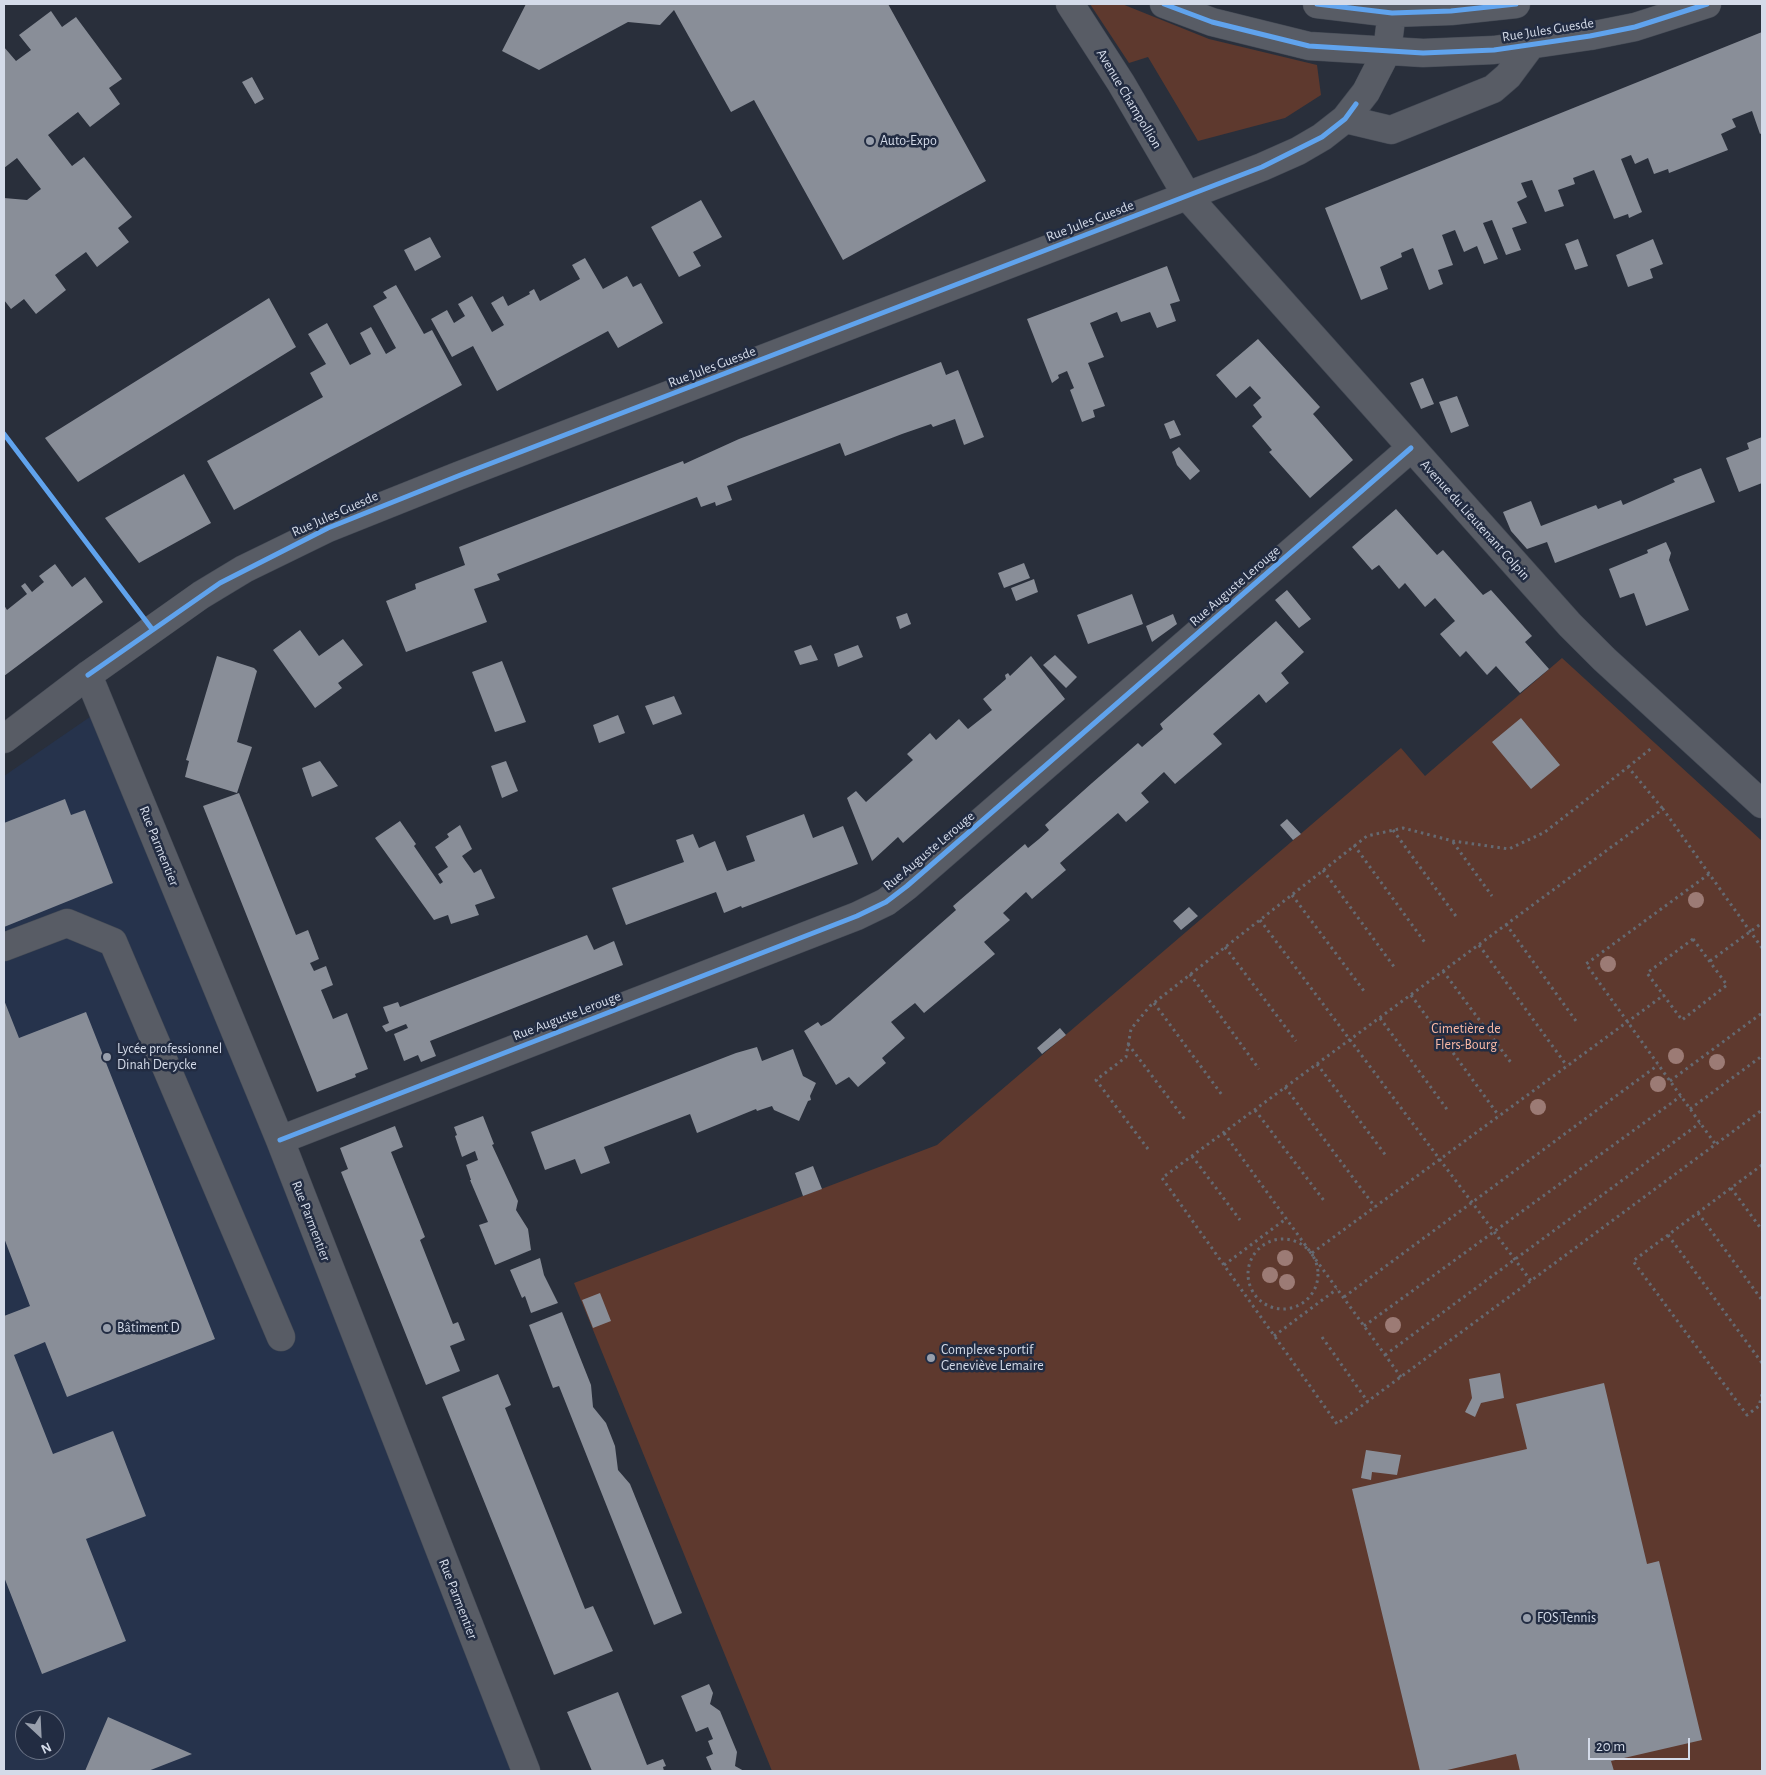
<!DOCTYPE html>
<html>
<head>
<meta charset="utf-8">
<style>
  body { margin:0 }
  #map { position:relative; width:1766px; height:1775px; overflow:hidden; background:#292f3b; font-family:"Alegreya Sans",sans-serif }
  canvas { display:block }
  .frame { position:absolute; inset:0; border:5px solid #d4dbe9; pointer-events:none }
  .north { position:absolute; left:15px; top:1710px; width:50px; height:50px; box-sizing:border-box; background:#222c42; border:1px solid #697285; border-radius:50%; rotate:155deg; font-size:14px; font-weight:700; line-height:20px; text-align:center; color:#d4dbe9 }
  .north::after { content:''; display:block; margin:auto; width:18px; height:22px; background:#989fac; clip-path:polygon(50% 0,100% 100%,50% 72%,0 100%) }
  .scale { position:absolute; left:1588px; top:1738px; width:102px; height:22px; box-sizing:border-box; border:2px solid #d4dbe9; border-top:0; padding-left:6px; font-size:15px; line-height:18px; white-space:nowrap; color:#d4dbe9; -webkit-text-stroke:4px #222c42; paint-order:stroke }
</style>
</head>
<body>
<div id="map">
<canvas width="1766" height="1775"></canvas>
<div class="frame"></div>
<div class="north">N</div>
<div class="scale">20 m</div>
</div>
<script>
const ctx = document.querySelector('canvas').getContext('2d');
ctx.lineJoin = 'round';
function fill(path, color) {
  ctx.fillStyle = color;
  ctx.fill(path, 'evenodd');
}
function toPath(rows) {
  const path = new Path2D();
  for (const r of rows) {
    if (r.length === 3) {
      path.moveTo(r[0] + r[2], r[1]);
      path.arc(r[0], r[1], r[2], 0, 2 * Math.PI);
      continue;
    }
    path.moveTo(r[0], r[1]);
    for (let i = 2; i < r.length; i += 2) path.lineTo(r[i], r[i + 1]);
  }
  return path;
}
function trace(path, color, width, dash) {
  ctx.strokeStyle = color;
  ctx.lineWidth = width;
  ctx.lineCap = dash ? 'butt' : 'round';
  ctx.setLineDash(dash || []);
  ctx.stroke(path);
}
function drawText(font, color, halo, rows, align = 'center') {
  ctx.font = font + ' "Alegreya Sans",sans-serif';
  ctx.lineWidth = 5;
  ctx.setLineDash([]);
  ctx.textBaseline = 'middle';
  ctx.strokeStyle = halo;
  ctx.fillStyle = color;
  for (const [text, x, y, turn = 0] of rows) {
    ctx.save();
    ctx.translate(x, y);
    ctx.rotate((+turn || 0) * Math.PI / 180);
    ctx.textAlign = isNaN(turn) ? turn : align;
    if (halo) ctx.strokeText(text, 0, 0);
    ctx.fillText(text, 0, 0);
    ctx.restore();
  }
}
fill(toPath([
  [103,708,529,1771,4,1771,4,776],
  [25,1720,55,1720,55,1750,25,1750]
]), '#26334c');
fill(toPath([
  [1090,4,1122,4,1209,39,1317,65,1321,95,1285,118,1198,141,1148,57,1129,63],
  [1562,658,1762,841,1762,1771,772,1771,574,1283,937,1145,1401,748,1425,776]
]), '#5e392e');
fill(toPath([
  [526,4,888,4,986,181,843,260,754,100,731,112,674,10,660,25,628,22,539,70,502,51],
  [51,11,62,27,76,17,122,79,109,88,120,104,90,127,78,112,48,135,72,166,84,157,132,217,118,228,129,242,97,267,86,252,55,275,66,290,36,314,24,299,11,309,4,300,4,198,27,200,41,189,17,158,4,168,4,47,16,61,31,50,19,35],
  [1762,32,1762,133,1760,134,1752,111,1732,119,1736,127,1721,134,1728,150,1669,173,1668,169,1654,174,1648,158,1635,164,1631,155,1621,159,1642,212,1629,218,1628,214,1614,219,1594,170,1573,178,1575,184,1558,190,1564,206,1545,212,1532,180,1521,183,1527,197,1517,202,1527,223,1512,228,1521,250,1506,255,1492,220,1483,223,1498,259,1484,264,1477,246,1464,252,1455,230,1442,235,1453,265,1438,270,1443,284,1429,290,1413,248,1401,253,1402,257,1380,267,1388,289,1361,300,1325,208],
  [252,77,264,99,255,104,242,82],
  [701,200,722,237,693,252,701,266,679,277,651,227],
  [430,237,441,257,415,271,404,250],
  [1578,239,1588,266,1575,270,1565,244],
  [1653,239,1663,264,1650,269,1653,278,1628,287,1616,255],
  [585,258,603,289,627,276,633,287,641,283,663,323,618,348,608,331,497,391,473,346,452,357,431,319,447,310,454,323,465,316,458,304,472,296,492,332,504,325,491,303,503,296,508,306,530,294,529,292,534,289,540,301,580,279,572,265],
  [1167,266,1180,301,1170,304,1176,321,1157,328,1150,312,1121,322,1117,312,1090,323,1104,357,1088,363,1105,406,1093,410,1095,417,1082,422,1070,390,1074,388,1067,371,1058,375,1059,378,1052,383,1027,319],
  [396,285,424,334,432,330,462,385,234,510,207,461,323,397,310,373,326,364,308,334,327,323,350,365,371,354,360,333,371,327,386,354,396,348,373,306,387,298,383,292],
  [269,298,296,347,78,482,45,438],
  [1258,339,1320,407,1313,414,1353,460,1310,498,1269,452,1272,450,1252,426,1262,417,1253,405,1261,398,1250,386,1236,398,1216,375],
  [941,362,946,375,958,370,984,437,964,445,955,419,933,427,931,424,902,434,845,456,840,443,727,486,732,500,716,506,715,502,701,507,697,497,497,574,500,580,474,589,487,622,406,652,386,601,416,589,415,584,465,565,459,547,683,461,684,464,739,439],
  [1423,378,1434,404,1421,409,1410,383],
  [1457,396,1469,426,1451,433,1439,402],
  [1174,420,1181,435,1170,439,1164,424],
  [1762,437,1762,483,1739,492,1726,458,1749,449,1747,443],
  [1179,447,1200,471,1190,480,1177,465,1172,452],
  [1701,468,1715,502,1555,563,1547,542,1527,549,1511,531,1503,512,1531,501,1541,526,1596,505,1598,509,1621,500,1623,505,1675,482,1673,479],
  [184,474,211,523,139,563,105,518],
  [1396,509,1437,555,1443,550,1483,595,1491,590,1532,636,1525,642,1549,669,1520,693,1496,666,1487,675,1466,651,1460,657,1440,634,1455,621,1435,598,1425,607,1405,583,1399,589,1379,565,1372,570,1352,547],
  [1666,542,1671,553,1669,560,1689,610,1646,626,1634,593,1620,598,1609,569,1648,553,1647,550],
  [1024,563,1030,578,1004,588,998,573],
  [55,564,72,587,85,577,103,602,4,676,4,605,7,610,27,594,21,586,25,583,32,592,44,582,39,576],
  [1034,579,1038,592,1016,601,1011,588],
  [1287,590,1311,619,1299,628,1275,600],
  [1132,594,1143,624,1088,644,1077,615],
  [907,613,911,624,900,629,896,617],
  [1173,614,1177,624,1152,642,1146,626],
  [1276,621,1304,652,1281,673,1289,683,1266,703,1259,694,1213,734,1222,744,1175,784,1164,772,1141,793,1149,802,1126,822,1118,813,1060,863,1066,870,1032,899,1026,892,1003,913,1010,920,984,942,995,954,924,1013,915,1003,891,1022,905,1038,882,1058,886,1063,858,1087,849,1077,836,1085,804,1031,818,1022,821,1026,830,1021,956,910,953,906,1025,844,1028,848,1039,839,1049,830,1045,825,1092,783,1138,743,1142,747,1163,729,1160,724],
  [300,630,319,656,343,639,363,665,338,683,342,688,315,708,273,650],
  [811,645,818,660,800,665,794,651],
  [858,645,863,657,838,667,834,654],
  [1055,655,1077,677,1066,688,1043,665],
  [217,656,254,668,257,671,237,742,252,747,237,793,185,777,189,761,186,760],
  [1031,656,1065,699,903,843,898,837,872,861,847,798,856,791,866,802,913,760,907,754,930,733,936,740,959,719,968,729,992,710,983,699,1006,679,1005,675,1008,673,1010,676],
  [502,661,526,722,495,732,472,672],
  [674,696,682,714,653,725,645,706],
  [618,715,625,733,599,743,593,725],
  [1521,718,1560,765,1531,789,1492,742],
  [320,761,338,786,312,797,302,768],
  [506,761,518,791,502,798,491,766],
  [239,793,296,935,308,930,319,959,310,963,314,971,326,966,333,985,321,990,333,1019,347,1013,368,1069,355,1074,356,1077,317,1092,203,806],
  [65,799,71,815,85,810,113,883,4,927,4,823],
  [804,814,813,838,843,826,858,864,742,908,741,906,724,913,716,892,626,925,612,888,684,862,676,840,693,834,699,848,715,841,727,871,755,861,746,836],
  [1287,819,1301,834,1293,840,1280,825],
  [400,821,416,844,414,846,440,884,443,882,438,874,448,867,435,847,449,837,447,834,460,825,472,849,462,856,474,873,481,869,495,898,475,905,479,915,451,924,448,915,434,920,375,838],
  [1189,907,1198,916,1181,930,1173,921],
  [587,935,594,950,614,941,623,965,430,1041,436,1056,421,1062,418,1055,404,1061,394,1034,408,1028,406,1024,386,1032,382,1026,389,1023,383,1007,398,1002,400,1007],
  [4,1000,19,1038,86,1012,215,1339,67,1397,45,1342,14,1355,53,1454,113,1431,146,1516,86,1539,126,1641,42,1674,4,1577,4,1316,30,1306,4,1238],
  [1060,1028,1066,1035,1042,1054,1037,1048],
  [757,1047,762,1061,793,1049,803,1076,816,1083,810,1096,811,1100,808,1101,799,1121,774,1110,772,1106,757,1111,756,1109,697,1133,690,1114,604,1147,610,1163,581,1174,575,1159,545,1170,531,1132,736,1053],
  [483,1116,494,1144,492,1145,518,1201,516,1210,528,1229,531,1250,495,1265,479,1225,488,1222,470,1180,471,1180,466,1165,478,1160,475,1151,462,1157,455,1136,457,1135,454,1127],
  [395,1126,403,1147,391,1152,425,1237,420,1240,453,1324,458,1322,465,1340,450,1346,460,1371,426,1385,341,1172,348,1169,340,1148],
  [813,1166,822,1189,803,1196,795,1173],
  [540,1258,544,1275,558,1303,531,1313,525,1296,522,1298,510,1270],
  [600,1293,611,1321,593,1328,582,1300],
  [562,1312,591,1385,593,1407,606,1423,615,1446,618,1470,630,1484,682,1613,654,1625,559,1386,553,1388,529,1325],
  [1500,1373,1504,1398,1481,1403,1475,1417,1465,1412,1472,1398,1469,1379],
  [498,1374,511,1405,505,1408,585,1609,593,1606,613,1651,554,1675,442,1397],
  [1604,1383,1647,1564,1659,1561,1702,1740,1611,1761,1614,1771,1520,1771,1516,1754,1443,1771,1420,1771,1352,1489,1527,1449,1516,1404],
  [1366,1450,1401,1455,1397,1475,1372,1472,1371,1480,1361,1478],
  [709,1684,713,1693,710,1704,720,1711,737,1752,735,1766,744,1771,712,1771,706,1757,713,1754,708,1741,713,1739,708,1727,696,1732,681,1696],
  [618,1692,647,1765,663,1759,666,1766,663,1767,664,1771,592,1771,567,1712],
  [108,1717,192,1754,148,1771,85,1771]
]), '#898e98');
const minor = toPath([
  [1070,4,1121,83,1187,196,1570,625,1604,659,1762,804],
  [1164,4,1212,22,1309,46,1423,53,1494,50,1590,36,1635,27,1707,4],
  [1317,4,1392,13,1451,11,1516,4],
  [1345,119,1391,130,1493,89,1508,76,1531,45],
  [88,675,280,1140,526,1771],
  [4,739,88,675,201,595,244,569,328,528,458,476,1262,167,1298,151,1322,137,1345,119,1366,92,1387,51,1393,4],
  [4,947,67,923,113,942,281,1337],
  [280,1140,857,916,886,902,907,886,1411,448]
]);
trace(minor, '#454b56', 29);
trace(toPath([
  [1628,767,1653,747],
  [1393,830,1458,919],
  [1453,842,1492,896],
  [1354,845,1426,944],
  [1323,870,1395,968],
  [1709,874,1586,964,1716,1145],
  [1292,895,1364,991],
  [1260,920,1531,1281],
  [1506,924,1576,1021],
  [1693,939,1727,985,1682,1020,1647,973,1693,939],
  [1479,945,1567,1066],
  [1225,947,1296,1041],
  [1762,948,1663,809,1162,1178,1337,1424,1762,1110],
  [1710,961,1762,923],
  [1443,971,1512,1064],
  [1190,974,1259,1069],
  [1411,995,1499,1116],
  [1154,1003,1222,1095],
  [1380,1018,1449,1112],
  [1128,1044,1186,1121],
  [1317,1064,1387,1157],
  [1670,1081,1762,1013],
  [1285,1087,1375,1207],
  [1690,1109,1762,1056],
  [1255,1110,1325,1202],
  [1224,1133,1401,1377],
  [1148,1149,1096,1080,1126,1057,1131,1029,1150,1006,1367,836,1403,828,1453,841,1509,849,1545,832,1628,767,1663,809],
  [1192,1156,1240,1220],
  [1762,1165,1633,1261,1747,1415,1759,1406,1762,1394],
  [1731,1188,1762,1230],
  [1698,1213,1762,1300],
  [1668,1235,1762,1363],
  [1283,1274,35],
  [1312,1253,1664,995],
  [1224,1265,1287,1218],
  [1344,1297,1658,1065],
  [1364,1326,1681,1096],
  [1274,1336,1337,1289],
  [1322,1337,1368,1402],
  [1385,1355,1700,1123]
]), '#656a72', 3, [2.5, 4]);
trace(minor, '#585c65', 28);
trace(toPath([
  [1164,4,1212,22,1309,46,1423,53,1494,50,1590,36,1635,27,1707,4],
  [1317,4,1392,13,1451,11,1516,4],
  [4,434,152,629],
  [88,675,220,583,328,528,458,476,1262,167,1322,137,1345,119,1356,104],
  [280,1140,857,916,886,902,907,886,1411,448]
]), '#60a3ed', 5);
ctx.fillStyle = '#9c7b75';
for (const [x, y] of [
  [1696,900],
  [1608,964],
  [1676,1056],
  [1717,1062],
  [1658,1084],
  [1538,1107],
  [1285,1258],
  [1270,1275],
  [1287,1282],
  [1393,1325]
]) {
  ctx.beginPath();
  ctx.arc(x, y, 8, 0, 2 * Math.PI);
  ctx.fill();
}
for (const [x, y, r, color] of [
  [870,141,5,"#989fac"],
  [107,1057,5,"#989fac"],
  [107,1328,5,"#989fac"],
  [931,1358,5,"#989fac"],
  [1527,1618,5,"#989fac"]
]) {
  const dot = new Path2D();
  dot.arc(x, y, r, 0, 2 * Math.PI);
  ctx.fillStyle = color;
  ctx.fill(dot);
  trace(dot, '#222c42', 2);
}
drawText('14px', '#d4dbe9', '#222c42', [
  ["Rue Jules Guesde",1548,30,-9],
  ["Avenue Champollion",1129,99,59],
  ["Rue Jules Guesde",1090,221,-21],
  ["Rue Jules Guesde",712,367,-21],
  ["Rue Jules Guesde",335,514,-24],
  ["Avenue du Lieutenant Colpin",1475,520,48],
  ["Rue Auguste Lerouge",1235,586,-41],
  ["Rue Parmentier",159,846,68],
  ["Rue Auguste Lerouge",929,851,-40],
  ["Rue Auguste Lerouge",567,1016,-21],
  ["Rue Parmentier",311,1221,69],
  ["Rue Parmentier",458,1599,69]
]);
drawText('14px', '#d4dbe9', '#222c42', [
  ["Auto-Expo",880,141],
  ["Lycée professionnel",117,1049],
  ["Dinah Derycke",117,1065],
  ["Bâtiment D",117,1328],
  ["Complexe sportif",941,1350],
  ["Geneviève Lemaire",941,1366],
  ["FOS Tennis",1537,1618]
], 'left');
drawText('14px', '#fab9a5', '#222c42', [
  ["Cimetière de",1466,1029],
  ["Flers-Bourg",1466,1045]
]);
</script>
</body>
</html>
